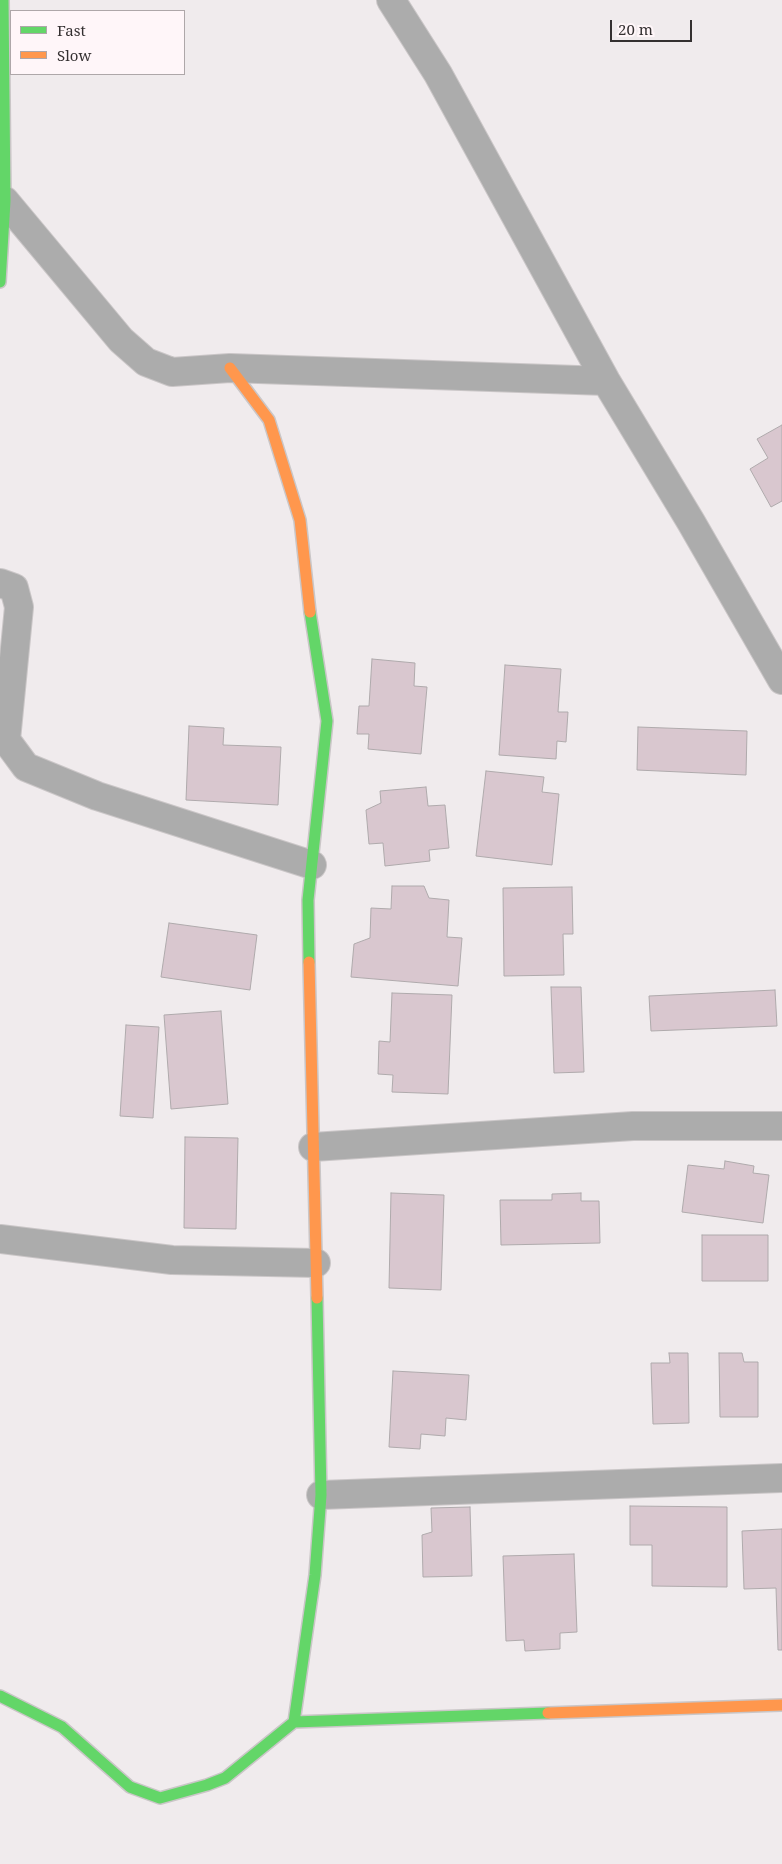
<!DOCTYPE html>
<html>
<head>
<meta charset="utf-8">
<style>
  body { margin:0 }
  #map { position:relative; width:782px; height:1864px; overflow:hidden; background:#f0ebed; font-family:"Noto Serif",serif }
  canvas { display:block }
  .legend { position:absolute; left:10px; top:10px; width:175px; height:65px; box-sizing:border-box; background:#fff6f9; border:1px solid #aea7a9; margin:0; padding:6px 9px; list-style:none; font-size:15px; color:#343031 }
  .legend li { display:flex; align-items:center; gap:10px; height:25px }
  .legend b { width:25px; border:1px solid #aea7a9 }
  .scale { position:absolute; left:610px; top:20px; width:82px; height:22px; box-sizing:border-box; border:2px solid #343031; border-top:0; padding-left:6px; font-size:15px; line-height:18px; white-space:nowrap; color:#343031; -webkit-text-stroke:4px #fff6f9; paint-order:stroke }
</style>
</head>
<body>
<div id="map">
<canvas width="782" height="1864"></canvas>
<ul class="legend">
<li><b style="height:6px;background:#63d668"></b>Fast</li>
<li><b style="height:6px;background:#ff974d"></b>Slow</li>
</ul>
<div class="scale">20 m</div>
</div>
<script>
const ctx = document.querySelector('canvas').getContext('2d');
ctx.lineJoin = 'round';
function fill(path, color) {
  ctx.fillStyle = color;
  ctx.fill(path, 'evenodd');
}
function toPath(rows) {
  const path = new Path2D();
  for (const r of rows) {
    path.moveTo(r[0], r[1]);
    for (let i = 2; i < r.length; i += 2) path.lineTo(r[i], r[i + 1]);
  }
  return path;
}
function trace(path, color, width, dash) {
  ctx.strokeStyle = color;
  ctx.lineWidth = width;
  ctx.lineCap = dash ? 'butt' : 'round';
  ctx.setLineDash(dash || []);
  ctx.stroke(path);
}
const building = toPath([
  [782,425,782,501,771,507,750,469,768,458,757,439,782,425],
  [372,659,415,663,414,686,427,687,421,754,368,749,369,734,357,734,359,706,369,706,372,659],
  [505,665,561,669,558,712,568,712,566,742,557,741,556,759,499,755,505,665],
  [189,726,224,728,223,745,281,747,278,805,186,800,189,726],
  [638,727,747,731,746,775,637,770,638,727],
  [486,771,544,777,542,792,559,794,552,865,476,856,486,771],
  [426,787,428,806,445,805,449,848,429,850,430,861,385,866,383,843,369,844,366,810,381,803,380,791,426,787],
  [392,886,424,886,429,898,449,900,447,937,462,938,458,986,351,977,354,944,370,938,371,908,391,909,392,886],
  [572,887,573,934,563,934,564,975,504,976,503,888,572,887],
  [169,923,257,935,250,990,161,977,169,923],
  [551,987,581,987,584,1072,554,1073,551,987],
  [775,990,777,1026,651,1031,649,996,775,990],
  [392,993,452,995,448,1094,392,1092,393,1075,378,1074,379,1041,390,1042,392,993],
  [221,1011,228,1104,171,1109,164,1015,221,1011],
  [126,1025,159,1027,153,1118,120,1116,126,1025],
  [185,1137,238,1138,236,1229,184,1228,185,1137],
  [725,1161,754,1166,753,1173,769,1175,763,1223,682,1212,688,1165,724,1169,725,1161],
  [391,1193,444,1195,441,1290,389,1288,391,1193],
  [581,1193,581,1201,599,1201,600,1243,501,1245,500,1200,552,1200,552,1194,581,1193],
  [702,1235,768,1235,768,1281,702,1281,702,1235],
  [669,1353,688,1353,689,1423,653,1424,651,1363,670,1363,669,1353],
  [719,1353,742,1353,744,1362,758,1362,758,1417,720,1417,719,1353],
  [393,1371,469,1375,466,1420,446,1418,445,1436,421,1434,420,1449,389,1447,393,1371],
  [630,1506,727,1507,727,1587,652,1586,652,1545,630,1545,630,1506],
  [470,1507,472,1576,423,1577,422,1535,432,1532,431,1508,470,1507],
  [782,1529,782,1650,778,1650,776,1588,744,1589,742,1531,782,1529],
  [574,1554,577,1632,560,1633,560,1649,525,1651,524,1640,506,1641,503,1556,574,1554]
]);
fill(building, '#d9c7cf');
trace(building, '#afaaac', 1);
const street = toPath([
  [391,0,438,74,606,381,691,522,782,680],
  [5,201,121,340,146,362,172,372,230,368,606,381],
  [0,583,14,588,19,607,6,740,26,767,97,796,312,865],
  [313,1147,633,1126,782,1126],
  [0,1239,172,1260,316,1263],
  [321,1495,782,1478]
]);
const fast = toPath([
  [0,282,5,201,3,0],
  [309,962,308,900,327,721,310,612],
  [0,1696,62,1727,130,1787,160,1798,207,1785,225,1778,294,1722,548,1713],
  [294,1722,315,1575,321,1495,317,1298]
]);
const slow = toPath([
  [230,368,269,420,300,520,310,612],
  [309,962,317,1298],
  [548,1713,782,1705]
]);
trace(street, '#cac6c7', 30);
trace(fast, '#cac6c7', 14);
trace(slow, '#cac6c7', 14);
trace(street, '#acacac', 28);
trace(fast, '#63d668', 11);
trace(slow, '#ff974d', 11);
</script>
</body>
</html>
